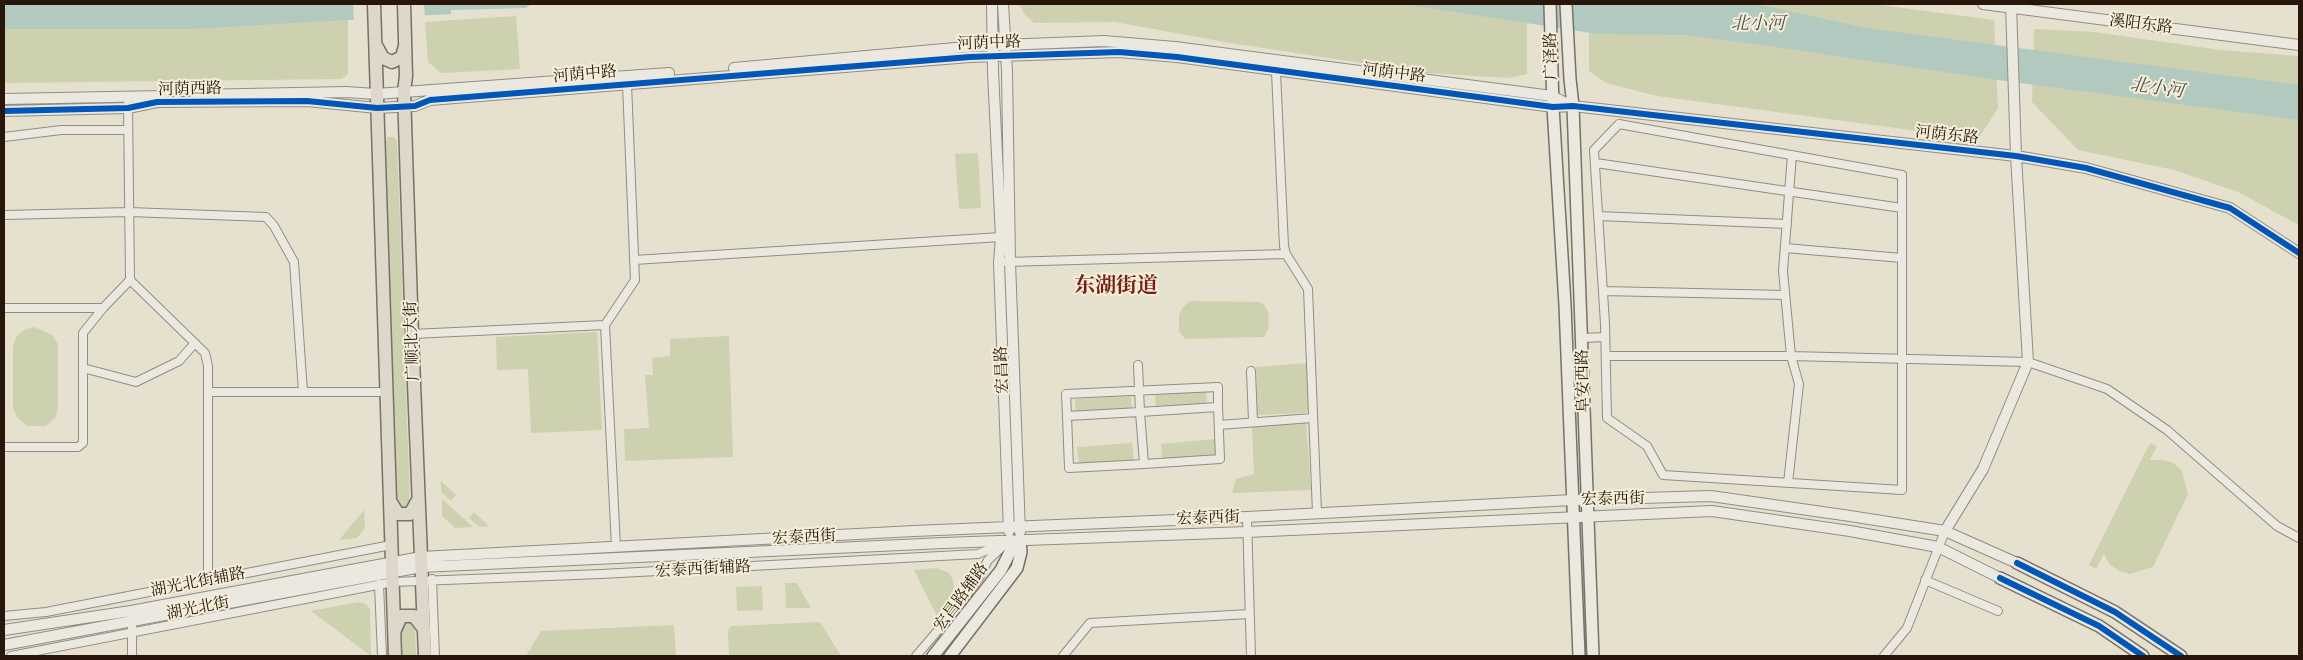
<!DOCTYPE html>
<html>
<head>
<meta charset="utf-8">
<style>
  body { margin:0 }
  #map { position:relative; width:2303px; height:660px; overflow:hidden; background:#e6e0cf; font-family:"Libre Caslon Text",serif }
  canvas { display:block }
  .frame { position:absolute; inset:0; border:5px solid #271609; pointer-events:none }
</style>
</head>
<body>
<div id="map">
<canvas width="2303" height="660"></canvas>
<div class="frame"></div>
</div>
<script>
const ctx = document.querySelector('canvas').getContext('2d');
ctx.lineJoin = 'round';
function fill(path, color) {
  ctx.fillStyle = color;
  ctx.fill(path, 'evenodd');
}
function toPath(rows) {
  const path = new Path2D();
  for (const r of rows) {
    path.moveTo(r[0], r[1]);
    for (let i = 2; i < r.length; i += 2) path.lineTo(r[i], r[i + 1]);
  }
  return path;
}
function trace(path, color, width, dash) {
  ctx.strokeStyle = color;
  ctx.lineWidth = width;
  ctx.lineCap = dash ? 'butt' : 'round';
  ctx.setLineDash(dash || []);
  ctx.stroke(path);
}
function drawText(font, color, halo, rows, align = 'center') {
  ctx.font = font + ' "Libre Caslon Text","Noto Serif SC",serif';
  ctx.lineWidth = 4;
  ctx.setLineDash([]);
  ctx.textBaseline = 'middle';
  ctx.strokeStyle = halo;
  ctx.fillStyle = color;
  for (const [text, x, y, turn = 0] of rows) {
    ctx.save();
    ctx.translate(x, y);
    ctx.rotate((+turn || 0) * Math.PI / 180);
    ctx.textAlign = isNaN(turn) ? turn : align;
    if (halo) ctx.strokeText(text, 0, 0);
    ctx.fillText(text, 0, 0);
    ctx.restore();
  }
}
fill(toPath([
  [4,4,348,4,348,74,341,79,4,83],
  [1019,4,1527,4,1527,74,1509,78,1427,73,1230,43,1115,22,1034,23,1025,15],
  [1589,4,1873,4,1994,20,1998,108,1978,139,1657,96,1606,83,1589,71],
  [516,16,520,69,441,73,428,62,425,22],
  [2034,29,2094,32,2221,50,2299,56,2299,225,2238,192,2174,170,2078,150,2032,102],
  [388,137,394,137,397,141,410,503,407,510,400,510,397,504,385,141],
  [978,153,981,208,959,209,955,154],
  [1190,301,1259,302,1263,304,1268,311,1269,320,1268,329,1264,337,1185,339,1179,331,1179,316,1182,308],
  [34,327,52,335,58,344,58,408,55,418,46,426,27,426,17,417,13,408,13,346,16,337,24,330],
  [597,332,602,430,531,433,528,369,497,370,496,337],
  [729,336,733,457,625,461,624,429,649,428,645,375,653,375,652,358,670,356,670,339],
  [1308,363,1309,409,1305,413,1257,415,1256,367],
  [1206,391,1207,405,1156,408,1155,394],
  [1131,396,1132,410,1076,414,1075,399],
  [1306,423,1311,490,1232,493,1236,479,1254,474,1252,427],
  [1215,439,1217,457,1162,461,1161,444],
  [1132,443,1134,460,1079,465,1077,447],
  [2150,443,2157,446,2150,460,2164,460,2174,463,2182,471,2188,494,2153,567,2130,574,2119,571,2109,564,2104,554,2096,569,2089,565],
  [441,481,456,495,451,501,441,492],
  [442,499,473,527,455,528,442,516],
  [364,510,365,528,357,538,339,540],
  [474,512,489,526,479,527,469,518],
  [937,568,949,573,953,580,954,591,937,616,914,570],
  [785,583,797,583,811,608,786,608],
  [762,586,763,610,737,611,736,587],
  [358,602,366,604,370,609,371,656,311,611],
  [407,618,415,624,416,656,402,656,401,625],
  [820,622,841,656,729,656,728,633,729,628,732,626],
  [674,625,676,656,526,656,541,631]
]), '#ced1af');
fill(toPath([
  [531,4,526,8,451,10,451,14,189,29,4,29,4,5],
  [1404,4,1756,4,1867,28,2299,85,2299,120,1991,79,1769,46,1686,35,1597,34]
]), '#b1c9be');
fill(toPath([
  [353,4,424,4,425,18,354,23]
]), '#e6e0cf');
const minor = toPath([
  [1276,72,1284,246,1286,254,1308,289,1317,513],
  [128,104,130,280,205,353,208,366,208,392,386,392],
  [1619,124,1902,175,1902,490,1663,475,1647,446,1607,418,1605,324,1594,150,1619,124],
  [4,137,61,130,127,130],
  [1596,163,1902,208],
  [4,215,129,212,266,217,274,226,294,262,303,392],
  [1598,216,1787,224],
  [1785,248,1902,258],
  [634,260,1001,237],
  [1006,262,1286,254],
  [1603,291,1785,295],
  [4,308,103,308],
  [412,334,605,325],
  [1582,338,1605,337],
  [1606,356,1791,356,2028,362,2107,389,2167,430,2277,526,2299,538],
  [1138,365,1140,412,1067,416,1069,468,1144,464],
  [83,368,136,382,179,361,195,343],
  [1251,371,1253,421],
  [208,392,208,580],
  [1218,407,1220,459,1144,464,1140,412,1218,407],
  [1067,416,1066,394,1218,387,1218,407],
  [1219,425,1312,418],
  [4,447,78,447,83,443,83,333,103,308,130,280],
  [1788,483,1799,384,1791,356,1783,271,1792,155],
  [1247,517,1251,656],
  [616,547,605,325,635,280,627,84],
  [432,579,435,656],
  [1925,580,1998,611],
  [379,584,382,656],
  [4,616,46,612,391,545],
  [132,616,132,656],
  [11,656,393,582,601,574,978,554,1004,543],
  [916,656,958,607,980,576,988,560,1004,545],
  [1063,656,1090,623,1249,614],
  [1884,656,1907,628,1945,531]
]);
const tertiary = toPath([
  [992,4,993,72,1001,237,999,263,1009,531],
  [1003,4,1007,71,1010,262,1020,532],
  [1983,4,2299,45],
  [734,68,977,46,1104,41,1175,47,1552,96,1572,106],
  [195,95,346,92,376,94,669,73],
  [4,99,163,96],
  [4,111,128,108,157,102,307,101,377,108,415,106,430,100,970,57,1119,52,1177,57,1553,107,1573,106,2016,156,2086,168,2230,208,2299,253],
  [1945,531,1983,469,2028,362,2016,156,2011,4],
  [4,630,131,611,421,557,914,531,1247,517,1573,500,1711,496,1850,516,1945,531,2017,563],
  [4,645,421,567,944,543,1247,532,1712,511,1850,531,1938,547,2000,578]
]);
const secondary = toPath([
  [1550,4,1553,107,1565,305,1579,656],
  [1566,4,1570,79,1573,106,1593,656],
  [2017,563,2115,612,2181,656],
  [2000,578,2099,626,2143,656],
  [933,656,1001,570,1010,552,1010,540],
  [950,656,1017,568,1021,552,1020,540]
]);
const primary = toPath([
  [374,4,395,656],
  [404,4,406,76,404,92,412,334,425,656],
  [377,47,383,58,392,62,402,57,405,46],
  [390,501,398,514,410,514,418,500],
  [395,630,401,616,414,616,424,629]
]);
trace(minor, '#928d82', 10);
trace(tertiary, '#928d82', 12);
trace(secondary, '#777168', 14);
trace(primary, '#777168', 15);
trace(minor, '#ebe8e0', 8);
trace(tertiary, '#ebe8e0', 10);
trace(secondary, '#ebe8e0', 11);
trace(primary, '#ded8cb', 12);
trace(toPath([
  [4,111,128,108,157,102,307,101,377,108,415,106,430,100,970,57,1119,52,1177,57,1553,107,1573,106,2016,156,2086,168,2230,208,2299,253],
  [2017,563,2115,612,2181,656],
  [2000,578,2099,626,2143,656]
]), '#0057b8', 6);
drawText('16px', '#271609', '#f5eeda', [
  ["溪阳东路",2141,24,7],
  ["河荫中路",989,43,-2],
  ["广泽路",1551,56,-91],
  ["河荫中路",1394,73,7],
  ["河荫中路",585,74,-5],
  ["河荫西路",190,89,-1],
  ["河荫东路",1947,135,6],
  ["广顺北大街",412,341,-92],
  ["宏昌路",1002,370,-92],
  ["阜安西路",1583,381,-91],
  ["宏泰西街",1613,499,-1],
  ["宏泰西街",1208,518,-2],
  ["宏泰西街",804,537,-3],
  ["宏泰西街辅路",703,569,-3],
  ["湖光北街辅路",198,582,-11],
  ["宏昌路辅路",961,597,-54],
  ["湖光北街",198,608,-11]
]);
drawText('italic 18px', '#4f5146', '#f5eeda', [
  ["北小河",1758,24],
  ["北小河",2157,88,8]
]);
drawText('bold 21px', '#7a1f14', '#f5eeda', [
  ["东湖街道",1116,286]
]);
</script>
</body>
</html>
